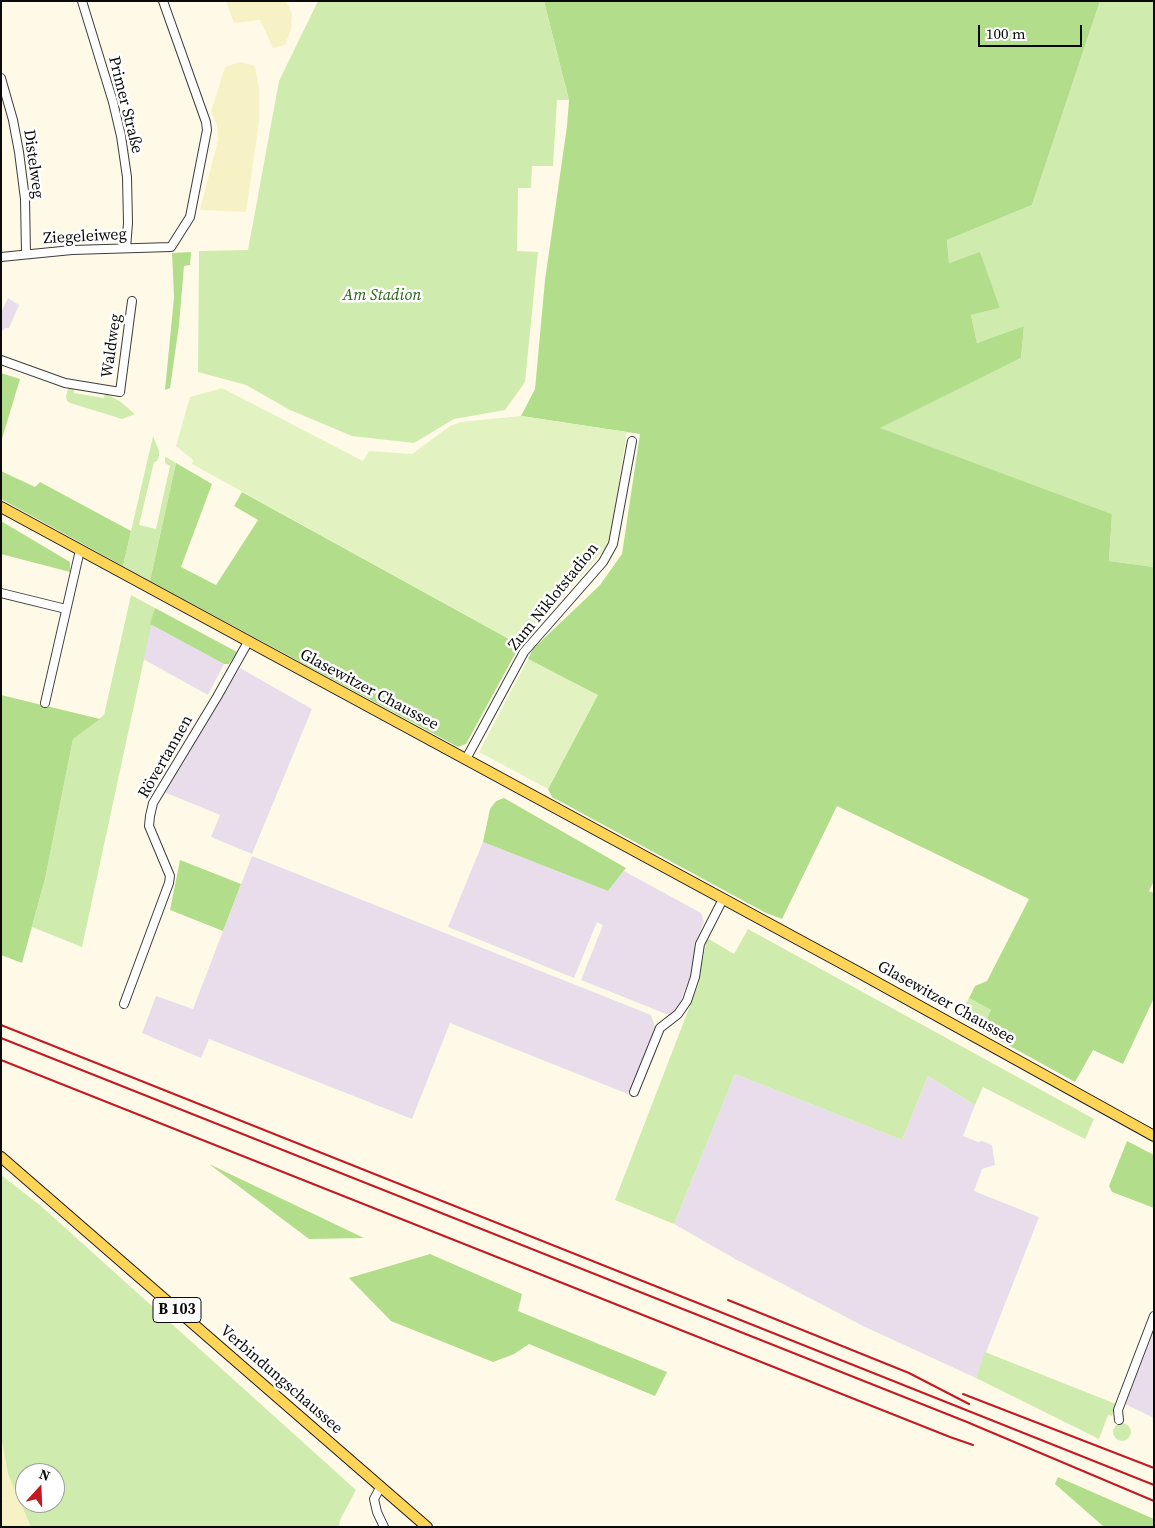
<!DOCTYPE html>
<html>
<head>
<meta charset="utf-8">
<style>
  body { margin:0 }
  #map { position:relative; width:1155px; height:1528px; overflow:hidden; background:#fffae7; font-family:"Source Serif 4",serif }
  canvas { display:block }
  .frame { position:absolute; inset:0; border:2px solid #0a0a0a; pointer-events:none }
  .north { position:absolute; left:15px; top:1463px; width:50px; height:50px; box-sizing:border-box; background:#fff; border:1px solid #9d9d9d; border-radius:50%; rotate:20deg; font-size:14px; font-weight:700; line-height:20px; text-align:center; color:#0a0a0a }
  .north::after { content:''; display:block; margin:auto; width:18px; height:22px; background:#c41822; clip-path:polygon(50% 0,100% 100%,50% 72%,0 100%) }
  .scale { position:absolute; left:978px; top:25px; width:104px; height:22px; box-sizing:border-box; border:2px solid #0a0a0a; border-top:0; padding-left:6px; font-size:15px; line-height:18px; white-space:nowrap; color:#0a0a0a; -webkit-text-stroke:4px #fff; paint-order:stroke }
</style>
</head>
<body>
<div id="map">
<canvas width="1155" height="1528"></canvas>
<div class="frame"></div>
<div class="north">N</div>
<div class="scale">100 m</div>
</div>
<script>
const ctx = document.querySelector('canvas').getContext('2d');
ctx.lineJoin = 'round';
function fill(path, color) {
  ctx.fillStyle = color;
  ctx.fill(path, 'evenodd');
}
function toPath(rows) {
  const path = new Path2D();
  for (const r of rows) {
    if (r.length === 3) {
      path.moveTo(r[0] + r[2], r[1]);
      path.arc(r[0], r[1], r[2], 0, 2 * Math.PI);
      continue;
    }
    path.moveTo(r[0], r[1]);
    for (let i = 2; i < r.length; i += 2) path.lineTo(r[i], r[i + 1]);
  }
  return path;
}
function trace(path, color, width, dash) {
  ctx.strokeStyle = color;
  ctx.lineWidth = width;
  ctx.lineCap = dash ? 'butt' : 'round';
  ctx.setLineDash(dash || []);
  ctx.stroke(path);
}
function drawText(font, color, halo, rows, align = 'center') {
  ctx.font = font + ' "Source Serif 4",serif';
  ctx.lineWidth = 5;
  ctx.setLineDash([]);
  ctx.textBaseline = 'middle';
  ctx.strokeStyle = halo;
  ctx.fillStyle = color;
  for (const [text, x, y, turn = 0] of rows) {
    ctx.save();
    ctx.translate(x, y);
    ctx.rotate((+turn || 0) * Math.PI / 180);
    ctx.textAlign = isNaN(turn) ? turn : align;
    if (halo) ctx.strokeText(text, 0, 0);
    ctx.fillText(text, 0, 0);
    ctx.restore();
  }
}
fill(toPath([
  [8,298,19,305,9,328,5,328,2,331,1,312],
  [150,624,224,664,208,695,143,659],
  [240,668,312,709,252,854,211,837,220,815,164,792],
  [483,842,608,891,624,871,701,913,704,922,695,943,692,972,678,1008,671,1016,581,980,603,925,597,922,574,978,448,927],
  [252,856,651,1015,655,1027,628,1094,450,1023,412,1119,209,1039,201,1058,142,1033,156,996,193,1009],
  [735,1074,902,1140,928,1076,975,1105,963,1136,978,1142,982,1141,992,1145,995,1165,982,1169,974,1191,1039,1217,976,1378,863,1326,737,1260,674,1224],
  [1154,1331,1154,1418,1125,1404]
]), '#e9ddeb');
fill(toPath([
  [226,1,286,1,292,14,291,30,285,45,273,48,260,20,234,23],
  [240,62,255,66,259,88,259,122,246,212,200,210,218,140,217,125,211,112,225,67],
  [1,1435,8,1474,31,1527,1,1527,1,1502,3,1499,1,1495]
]), '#f7f2c5');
fill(toPath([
  [318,1,544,1,569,100,557,100,553,166,532,166,531,188,518,188,517,251,538,252,525,382,505,410,454,419,414,443,352,436,290,410,246,385,198,372,199,251,248,250,279,81],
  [1100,1,1154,1,1154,567,1109,561,1112,514,879,428,1021,358,1024,326,977,343,971,315,1000,308,980,253,949,263,947,240,1032,205],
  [71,387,74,388,74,393,104,398,105,393,121,402,135,414,122,419,70,403,67,401,66,396,68,389],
  [153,436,159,451,159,456,157,461,154,462,139,525,156,529,170,466,165,463,165,458,166,457,176,463,150,581,123,566],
  [131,595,155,608,82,947,32,927,45,879,73,739,104,715],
  [748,929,1094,1119,1085,1139,983,1087,975,1105,928,1076,902,1140,735,1074,674,1224,615,1200,698,985,707,938,734,954],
  [969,998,991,1010,981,1030,958,1018],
  [1,1175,41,1206,356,1490,340,1520,339,1527,31,1527,8,1474,1,1435],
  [25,1473,55,1473,55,1503,25,1503],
  [985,1352,1116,1404,1112,1416,1108,1415,1099,1439,976,1378],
  [1122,1432,9]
]), '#cfecae');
fill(toPath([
  [544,1,1100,1,1032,205,947,240,949,263,980,252,1000,308,971,315,977,343,1024,326,1021,358,880,428,1112,514,1109,561,1154,567,1154,881,1149,891,1154,893,1154,998,1123,1064,1093,1050,1075,1082,981,1030,991,1010,969,998,975,986,987,981,1029,899,837,806,782,919,766,913,552,797,548,789,597,696,528,659,533,649,600,585,622,554,640,434,521,416,535,389,545,280,567,126,569,100],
  [191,252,190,265,184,266,179,325,170,388,165,390,174,297,172,253],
  [1,373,20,379,1,442],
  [176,463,212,484,181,567,216,585,258,520,234,506,242,492,520,645,466,744,458,747,150,581],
  [1,471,35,487,40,482,131,531,123,566,1,499],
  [1,521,70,562,70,572,1,554],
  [155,608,237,652,229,664,224,664,150,624],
  [1,695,100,719,73,739,45,879,22,963,1,955],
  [504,798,626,868,608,891,483,842,490,809,496,801],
  [180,860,241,884,223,931,170,910],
  [1127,1141,1154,1155,1154,1208,1112,1192,1109,1186],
  [209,1164,364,1238,309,1239],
  [430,1254,522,1294,518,1311,667,1372,655,1396,529,1344,514,1354,493,1362,391,1321,349,1278],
  [1058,1477,1154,1519,1154,1527,1104,1527,1055,1484]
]), '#b2de8c');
fill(toPath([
  [222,388,363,461,369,451,412,454,450,426,461,422,521,416,627,432,609,544,520,645,192,464,193,460,176,446,190,397],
  [528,659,598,695,548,789,479,752]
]), '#e2f3c1');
const minor = toPath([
  [82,1,113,102,121,136,127,177,128,223,126,248],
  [1,78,13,120,19,152,25,199,26,254],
  [1,257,72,250,171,247,190,217,207,130,206,122,163,1],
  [1,360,65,383,120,392,132,301],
  [1,593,66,609],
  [45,703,80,550],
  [466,759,524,652,603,562,613,544,632,441],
  [124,1004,169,883,170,876,149,826,150,816,153,803,217,697,248,642],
  [634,1092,660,1028,678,1014,687,1001,695,977,700,944,723,899],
  [1119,1420,1118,1410,1154,1316],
  [381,1486,374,1499,377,1512,384,1527]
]);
const major = toPath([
  [1,507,858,972,1154,1136],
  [1,1157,427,1527]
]);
trace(minor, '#3d3d3d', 10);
trace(major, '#1b1b1b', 12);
trace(minor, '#fff', 8);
trace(major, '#ffd457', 10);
trace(toPath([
  [1,1025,1154,1485],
  [1,1038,967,1422,1154,1501],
  [1,1060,950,1437,973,1445],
  [728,1300,909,1373,969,1404],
  [963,1394,1154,1468]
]), '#c41822', 2);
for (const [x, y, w] of [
  [177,1310,48]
]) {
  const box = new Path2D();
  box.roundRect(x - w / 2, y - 12.5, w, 25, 4);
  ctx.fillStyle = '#fff';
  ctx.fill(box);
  trace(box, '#0a0a0a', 1);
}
drawText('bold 15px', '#0a0a0a', null, [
  ["B 103",177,1310]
]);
drawText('16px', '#0a0a0a', '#fff', [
  ["Primer Straße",125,105,76],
  ["Distelweg",33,164,82],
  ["Ziegeleiweg",85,237,-3],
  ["Waldweg",112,346,-82],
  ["Zum Niklotstadion",554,597,-51],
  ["Glasewitzer Chaussee",369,690,28],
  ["Rövertannen",166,757,-60],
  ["Glasewitzer Chaussee",946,1003,29],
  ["Verbindungschaussee",281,1380,41]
]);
drawText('italic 16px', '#286616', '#fff', [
  ["Am Stadion",382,296]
]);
</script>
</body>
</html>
